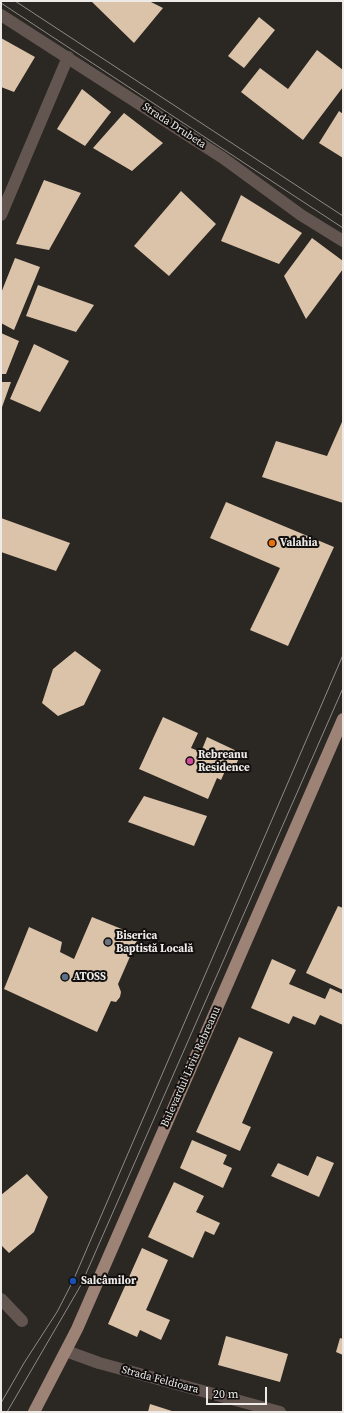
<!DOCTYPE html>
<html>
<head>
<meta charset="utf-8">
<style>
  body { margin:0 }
  #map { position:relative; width:344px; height:1413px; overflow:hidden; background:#2b2723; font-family:"Source Serif 4",serif }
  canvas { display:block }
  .frame { position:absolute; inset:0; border:2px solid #edeae8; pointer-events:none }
  .scale { position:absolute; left:206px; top:1387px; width:61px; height:18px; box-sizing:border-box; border:2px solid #edeae8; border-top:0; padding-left:5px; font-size:12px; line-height:14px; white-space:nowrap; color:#edeae8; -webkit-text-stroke:3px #12100e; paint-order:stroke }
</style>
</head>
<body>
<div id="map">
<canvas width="344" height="1413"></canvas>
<div class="frame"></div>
<div class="scale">20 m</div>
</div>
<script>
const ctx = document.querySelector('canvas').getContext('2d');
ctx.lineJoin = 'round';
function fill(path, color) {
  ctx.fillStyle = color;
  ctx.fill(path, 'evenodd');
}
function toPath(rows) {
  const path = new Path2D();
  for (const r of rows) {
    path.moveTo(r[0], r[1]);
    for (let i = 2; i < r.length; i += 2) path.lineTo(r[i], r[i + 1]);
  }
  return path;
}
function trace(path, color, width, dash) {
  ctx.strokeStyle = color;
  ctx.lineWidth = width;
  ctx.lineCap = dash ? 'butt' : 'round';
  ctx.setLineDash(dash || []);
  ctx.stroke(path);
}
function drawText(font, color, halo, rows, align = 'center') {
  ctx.font = font + ' "Source Serif 4",serif';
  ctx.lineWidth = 4;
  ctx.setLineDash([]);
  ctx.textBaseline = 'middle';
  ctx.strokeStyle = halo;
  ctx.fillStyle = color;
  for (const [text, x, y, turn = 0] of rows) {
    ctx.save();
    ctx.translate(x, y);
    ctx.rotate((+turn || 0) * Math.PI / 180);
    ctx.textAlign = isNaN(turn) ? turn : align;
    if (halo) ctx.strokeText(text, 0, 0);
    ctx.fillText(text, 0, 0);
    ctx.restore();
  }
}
fill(toPath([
  [91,1,149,1,163,8,134,43],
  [259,17,275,30,244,68,228,56],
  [1,38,35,57,14,92,1,87],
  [317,50,343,70,343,87,303,140,241,92,260,68,288,89],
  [82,89,111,112,85,146,57,129],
  [339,111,343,114,343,158,319,143],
  [124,113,163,143,132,171,93,148],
  [44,180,81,193,49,250,16,244],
  [181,191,216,224,169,276,134,246],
  [241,195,302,233,279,264,221,241],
  [312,238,343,261,343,269,306,319,284,276],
  [15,258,40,267,14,330,1,323,1,293],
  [38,285,94,305,76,332,26,316],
  [1,333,19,341,6,374,1,374],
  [34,344,69,361,40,412,10,399],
  [1,382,11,382,1,410],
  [342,422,343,503,262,477,276,441,327,456],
  [226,502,334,547,288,646,250,630,280,568,210,538],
  [1,518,70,543,56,571,1,552],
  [75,651,101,670,84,705,58,716,42,703,53,669],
  [163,717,198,733,191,748,201,752,207,737,241,753,233,772,226,769,221,780,217,778,208,799,139,769],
  [144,796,207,816,194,846,128,822],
  [338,906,343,908,343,990,306,973],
  [92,917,139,936,118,984,121,992,120,997,116,1002,111,1001,97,1032,4,989,29,927,62,942,60,952,74,959],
  [272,959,296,970,289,984,325,999,330,988,343,994,343,1025,320,1015,315,1025,293,1016,289,1024,251,1008],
  [239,1037,273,1052,242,1123,251,1127,240,1151,196,1132],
  [192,1140,227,1155,223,1164,232,1168,223,1188,180,1168],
  [317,1156,334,1163,319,1197,271,1176,278,1163,308,1176],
  [27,1174,48,1197,34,1232,9,1253,1,1245,1,1195],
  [174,1182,204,1196,196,1212,220,1223,214,1235,205,1231,193,1258,148,1237],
  [142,1248,168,1260,146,1310,170,1320,161,1340,140,1330,137,1337,108,1324],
  [226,1336,288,1354,280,1382,218,1365],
  [340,1338,343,1339,343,1355,336,1352],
  [150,1404,175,1412,148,1412]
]), '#dbc3a9');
trace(toPath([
  [1,215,68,57],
  [1,1299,22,1321],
  [66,1351,99,1363,280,1412]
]), '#63554f', 12);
trace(toPath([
  [1,15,223,158,301,215,343,241]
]), '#63554f', 12);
trace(toPath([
  [34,1412,77,1329,343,719]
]), '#9d8276', 12);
trace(toPath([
  [15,1,343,216],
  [1,3,343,228],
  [1,1403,24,1363,57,1312,73,1281,343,655],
  [7,1412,81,1285,343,688]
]), '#8d8a87', 1);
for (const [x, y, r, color] of [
  [272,543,4,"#e8710a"],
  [190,761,4,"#d1479c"],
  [108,942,4,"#6b7280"],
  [65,977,4,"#5c6f8a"],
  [73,1281,4,"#1a4fb4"]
]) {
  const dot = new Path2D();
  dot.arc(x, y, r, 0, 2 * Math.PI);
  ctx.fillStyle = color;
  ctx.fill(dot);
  trace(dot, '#12100e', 1.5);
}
drawText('11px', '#edeae8', '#12100e', [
  ["Strada Drubeta",174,126,33],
  ["Bulevardul Liviu Rebreanu",191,1067,-66],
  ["Strada Feldioara",160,1380,15]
]);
drawText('bold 11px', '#edeae8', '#12100e', [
  ["Valahia",280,543],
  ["Rebreanu",198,755],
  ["Residence",198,768],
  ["Biserica",116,936],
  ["Baptistă Locală",116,949],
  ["ATOSS",73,977],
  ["Salcâmilor",81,1281]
], 'left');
</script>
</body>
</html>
